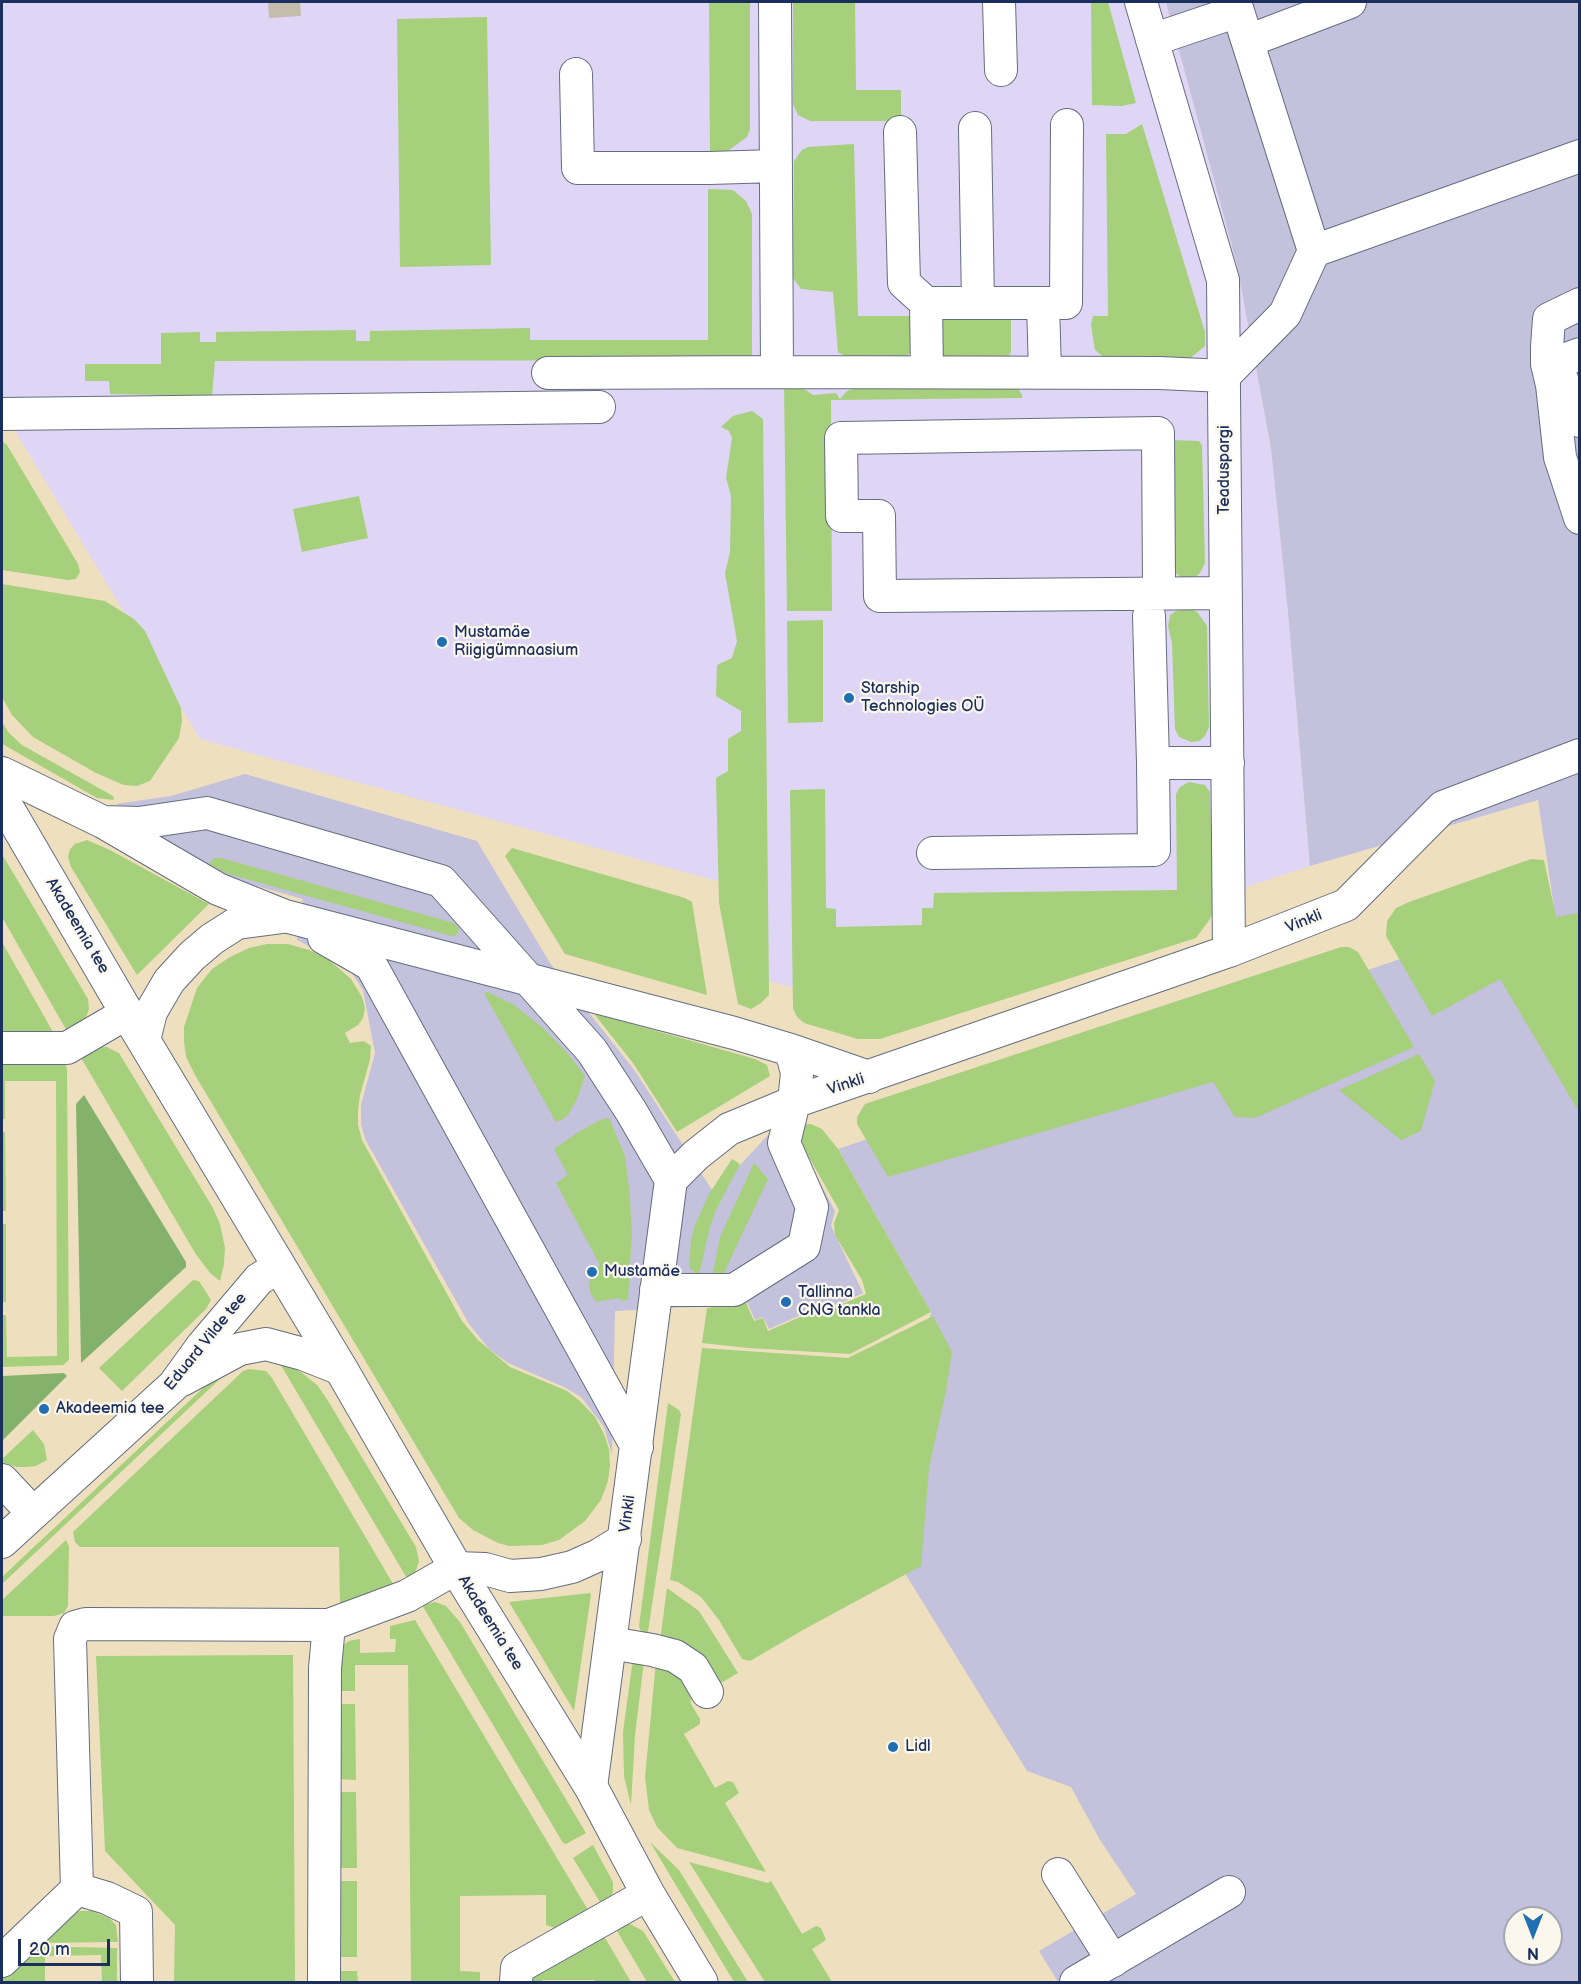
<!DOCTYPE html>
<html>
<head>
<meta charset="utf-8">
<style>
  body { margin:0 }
  #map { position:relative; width:1581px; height:1984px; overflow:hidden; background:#eee0bf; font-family:"Balsamiq Sans",sans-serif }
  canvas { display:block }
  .frame { position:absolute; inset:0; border:3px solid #1b2f5e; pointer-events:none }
  .north { position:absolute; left:1503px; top:1906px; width:60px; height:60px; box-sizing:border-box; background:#fbf7ec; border:2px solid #a1a7b3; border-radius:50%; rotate:180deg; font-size:16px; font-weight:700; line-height:24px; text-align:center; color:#1b2f5e }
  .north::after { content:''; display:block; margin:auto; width:21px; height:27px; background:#1f6fb2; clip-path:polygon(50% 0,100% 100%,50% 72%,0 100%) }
  .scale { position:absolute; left:18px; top:1939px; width:92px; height:27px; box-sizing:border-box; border:3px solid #1b2f5e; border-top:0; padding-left:8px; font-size:18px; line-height:21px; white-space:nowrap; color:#1b2f5e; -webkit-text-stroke:4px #fbf7ec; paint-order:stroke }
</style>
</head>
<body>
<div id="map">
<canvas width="1581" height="1984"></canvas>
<div class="frame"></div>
<div class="north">N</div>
<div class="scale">20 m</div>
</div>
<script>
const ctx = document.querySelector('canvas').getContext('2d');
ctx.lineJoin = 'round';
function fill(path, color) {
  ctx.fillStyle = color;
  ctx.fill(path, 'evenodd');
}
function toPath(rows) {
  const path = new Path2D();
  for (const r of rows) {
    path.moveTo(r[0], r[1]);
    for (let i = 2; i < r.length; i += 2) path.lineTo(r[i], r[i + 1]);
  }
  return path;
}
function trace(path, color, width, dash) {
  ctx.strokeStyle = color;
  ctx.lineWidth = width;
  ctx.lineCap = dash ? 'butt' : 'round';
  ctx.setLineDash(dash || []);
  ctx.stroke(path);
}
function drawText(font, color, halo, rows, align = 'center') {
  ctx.font = font + ' "Balsamiq Sans",sans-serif';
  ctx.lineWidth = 4.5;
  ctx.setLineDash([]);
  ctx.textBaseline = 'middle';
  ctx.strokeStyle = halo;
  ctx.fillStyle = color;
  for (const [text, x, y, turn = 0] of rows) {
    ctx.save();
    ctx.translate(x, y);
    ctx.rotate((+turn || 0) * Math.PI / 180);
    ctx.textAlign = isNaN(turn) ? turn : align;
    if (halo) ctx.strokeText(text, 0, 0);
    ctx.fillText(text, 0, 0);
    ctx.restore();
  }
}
fill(toPath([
  [2,2,1166,2,1237,265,1271,448,1288,612,1310,866,873,1009,747,975,746,889,200,739,2,409]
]), '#dfd5f5');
fill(toPath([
  [1166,2,1579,2,1579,1982,1058,1982,1039,1951,1136,1894,1100,1840,1071,1787,1027,1771,906,1575,924,1355,931,1312,838,1149,1554,907,1538,800,1310,866,1288,612,1271,448,1237,265],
  [1515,1918,1551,1918,1551,1954,1515,1954],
  [245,774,477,841,550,963,635,1071,714,1193,768,1135,796,1137,835,1211,831,1226,863,1293,836,1305,832,1301,769,1329,763,1317,755,1320,745,1297,709,1306,615,1311,612,1455,604,1427,581,1397,564,1387,508,1363,489,1349,469,1324,365,1139,361,1124,361,1105,375,1053,363,990,347,966,297,940,303,899,189,867,116,804,171,796]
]), '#c3c1db');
fill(toPath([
  [709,2,750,2,750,129,747,137,722,155,710,154],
  [793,2,855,2,856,90,901,90,901,121,810,121,798,115,793,104],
  [1091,2,1108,2,1136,103,1121,106,1092,105],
  [487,17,491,265,400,267,397,19],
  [1142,124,1205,332,1205,346,1188,360,1107,360,1095,350,1091,325,1093,316,1108,316,1106,134,1126,134],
  [854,144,858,316,914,316,913,349,907,356,898,363,857,363,838,352,833,292,801,289,793,278,794,161,802,150,808,147],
  [708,189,733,190,746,201,752,214,752,360,215,361,212,396,110,394,109,381,85,381,85,364,161,364,161,333,200,332,200,342,216,342,216,332,356,330,356,341,370,341,370,331,530,328,530,340,708,340],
  [937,316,1011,316,1011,352,1007,359,943,357,939,349],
  [784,384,797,384,813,395,836,393,840,399,847,391,856,388,1016,385,1022,395,1022,398,831,400,832,611,787,611],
  [752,411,763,419,769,995,761,1003,751,1009,738,1004,719,903,716,778,728,771,728,739,741,731,741,711,716,696,717,665,732,658,737,641,725,573,730,552,731,496,726,478,732,438,729,431,721,427,733,416],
  [1170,440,1199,441,1202,445,1205,563,1200,573,1194,578,1184,579,1174,572],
  [2,441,7,445,78,564,80,572,76,579,68,580,2,570],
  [359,496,368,538,302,552,293,509],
  [2,584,105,601,134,619,145,631,181,708,182,721,179,738,150,781,137,786,124,785,96,773,33,737,12,715,2,697],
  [1184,609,1192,609,1198,613,1207,626,1209,727,1205,736,1199,741,1191,742,1179,737,1175,729,1172,643,1168,626,1170,615,1176,611],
  [823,620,823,722,788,723,787,621],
  [2,722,9,733,22,745,113,796,114,800,97,798,4,745,2,743],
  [1189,782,1205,785,1210,792,1210,799,1214,908,1210,919,1196,938,880,1039,858,1039,804,1023,797,1017,793,1008,790,790,825,789,826,908,836,909,836,927,922,925,922,908,933,908,934,893,1177,890,1176,794,1180,787],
  [87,840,110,850,209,904,137,975,71,867,68,857,70,849,75,844],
  [512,848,685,898,692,902,707,995,565,954,505,856],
  [2,854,88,999,89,1009,85,1020,68,1033,2,917],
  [214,858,221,858,454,923,459,929,458,933,455,936,452,936,228,874,209,864],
  [1531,859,1544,860,1556,917,1578,913,1579,920,1579,1112,1500,979,1432,1016,1386,936,1387,921,1396,908,1409,902],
  [2,942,53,1032,2,1039],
  [267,944,288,944,309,950,328,959,351,979,362,997,365,1008,363,1018,358,1025,345,1033,350,1043,364,1041,371,1046,370,1060,360,1095,358,1111,358,1125,362,1140,462,1321,478,1340,510,1367,567,1391,580,1401,595,1417,604,1434,609,1449,610,1465,608,1481,601,1500,585,1521,559,1540,542,1545,509,1546,498,1543,473,1530,459,1518,195,1075,186,1057,184,1042,184,1027,197,988,212,969,230,957,249,948],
  [1341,947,1349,947,1358,952,1414,1047,1255,1118,1235,1117,1213,1082,888,1177,857,1124,857,1117,865,1104],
  [488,992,514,1005,543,1028,569,1055,585,1076,577,1099,568,1115,563,1119,556,1122,484,993],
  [597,1014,755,1059,767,1065,770,1076,677,1132,633,1063,595,1015],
  [97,1047,107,1047,119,1053,213,1208,220,1224,225,1248,224,1264,220,1281,210,1273,195,1253,80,1056],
  [1419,1054,1435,1081,1421,1131,1401,1140,1339,1090],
  [62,1059,67,1068,69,1360,63,1365,2,1367,2,1315,6,1315,7,1357,57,1356,56,1081,5,1081,5,1119,2,1119,2,1061],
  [609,1118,625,1156,630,1197,632,1233,628,1300,622,1301,619,1298,596,1302,590,1292,589,1281,600,1265,556,1183,568,1175,554,1149,580,1131,600,1120],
  [807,1124,811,1124,822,1129,838,1149,931,1312,850,1354,748,1348,702,1343,707,1308,729,1305,744,1298,754,1321,763,1318,768,1331,832,1303,835,1307,866,1294,862,1280,835,1235,834,1223,839,1210,802,1145,799,1137,804,1127],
  [2,1132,5,1132,6,1211,2,1211],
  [732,1159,740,1164,716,1210,710,1226,699,1276,689,1267,691,1241,695,1225,709,1194],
  [754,1163,768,1179,723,1275,712,1277,720,1237],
  [2,1224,6,1224,6,1302,2,1302],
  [193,1280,199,1281,211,1300,206,1309,122,1391,99,1368],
  [933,1316,952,1352,946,1391,929,1468,921,1566,803,1630,750,1661,742,1659,719,1620,701,1597,678,1582,670,1580,702,1348,848,1358],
  [279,1362,301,1372,317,1385,325,1396,416,1547,419,1561,415,1573,408,1580],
  [249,1369,266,1371,272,1378,396,1589,364,1603,340,1604,339,1547,80,1547,75,1542,73,1532,243,1371],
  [218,1374,221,1378,2,1584,2,1577],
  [668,1403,679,1410,681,1414,647,1638,642,1634,639,1626],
  [33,1430,44,1444,47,1460,36,1466,26,1467,16,1467,2,1462,2,1459],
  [66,1540,69,1546,68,1606,64,1613,54,1616,2,1616,2,1600],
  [667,1588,699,1611,738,1673,721,1683,717,1683,660,1641],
  [590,1593,591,1595,574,1711,509,1602],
  [435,1602,446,1606,460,1622,586,1833,566,1844,563,1843,422,1605],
  [415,1620,591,1915,577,1924,555,1928,546,1925,546,1895,460,1896,460,1971,480,1972,480,1982,411,1982,408,1665,355,1665,355,1691,337,1691,338,1660,343,1645,349,1641,360,1639,360,1653,395,1652,396,1639,390,1639,390,1626],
  [293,1655,295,1982,174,1982,175,1925,105,1851,96,1656],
  [644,1661,635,1735,631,1805,624,1776,623,1732,632,1666,633,1662],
  [656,1662,667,1665,690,1686,691,1704,700,1719,700,1724,684,1734,715,1788,728,1781,733,1782,739,1793,725,1803,766,1872,677,1848,657,1827,649,1810,645,1777],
  [336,1704,355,1704,356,1780,337,1779],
  [337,1792,356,1792,357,1868,339,1868],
  [650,1842,679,1870,748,1982,734,1982],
  [593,1845,613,1882,613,1891,610,1900,603,1907,573,1858],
  [689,1862,768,1883,771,1881,802,1934,816,1926,821,1928,826,1940,812,1949,832,1982,765,1982],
  [339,1881,357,1881,357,1957,339,1957],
  [80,1911,92,1911,109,1918,116,1925,118,1942,35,1943,66,1915],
  [621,1923,630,1924,643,1931,675,1982,647,1982,614,1926],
  [601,1931,631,1982,595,1982,595,1980,542,1980,542,1982,532,1982,533,1971],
  [31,1946,117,1948,117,1982,102,1982,101,1955,45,1956,45,1982,2,1982,2,1975],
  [339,1971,357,1971,358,1982,339,1982]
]), '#a6d07c');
fill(toPath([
  [84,1095,186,1262,186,1267,81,1363,76,1104],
  [64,1373,67,1376,2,1441,2,1376]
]), '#84b26c');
trace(toPath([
  [284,2,285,17]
]), '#c4bdac', 32, [32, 16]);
const minor = toPath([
  [775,2,777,372,1160,373,1224,376,1285,314,1314,251,1235,2],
  [999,2,1001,70],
  [1141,2,1223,280,1229,951],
  [1152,40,1238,11],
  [1248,41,1350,2],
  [576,74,578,168,709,168,776,166],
  [975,128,978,303],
  [900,132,904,283,926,303,927,372],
  [1314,251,1580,156],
  [926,303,1066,303,1067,125],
  [1043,303,1045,372],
  [1580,304,1549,319,1547,347,1547,364,1552,385,1560,457,1580,518],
  [548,373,777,372],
  [1560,375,1580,421],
  [1552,385,1555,363,1580,354],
  [2,414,599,407],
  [1151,593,1159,583,1158,433,841,438,842,516,879,516,880,596,1226,593],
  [1149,616,1153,763,1228,763],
  [2,773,103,822,218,889,285,916,734,1033,791,1050,869,1077],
  [104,822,139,823,207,813,441,881,592,1051,631,1111,671,1180],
  [933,853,1154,850,1153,763],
  [324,938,371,965,637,1447],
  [144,1040,151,1012,169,981,192,956,212,939,237,923,283,917],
  [2,1048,67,1048,127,1013],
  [656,1290,734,1290,804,1246,812,1207,784,1143,794,1102,797,1073,791,1050],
  [182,1380,240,1349,266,1344,303,1354,341,1369],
  [2,1480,33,1513],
  [2,1542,174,1385,203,1345,259,1279,279,1267],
  [610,1643,652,1650,675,1656,693,1668,707,1692],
  [591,1787,671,1180,696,1155,729,1129,794,1102,1229,951,1346,905,1443,807,1580,755],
  [1058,1874,1113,1961],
  [77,1889,107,1898,136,1912,137,1982],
  [2,1961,77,1889,70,1639,75,1627,86,1624,329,1625],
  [324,1982,325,1668,329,1625,407,1596,456,1568,485,1569,510,1576,541,1574,572,1567,599,1555,625,1539],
  [516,1982,517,1968,648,1894],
  [1076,1982,1229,1892]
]);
const major = toPath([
  [2,799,127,1013,341,1369,456,1568,591,1787,648,1894,701,1982]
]);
trace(minor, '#656d80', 34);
trace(major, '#656d80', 35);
trace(minor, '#fff', 32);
trace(major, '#fff', 33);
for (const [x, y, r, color] of [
  [442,642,6,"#1f6fb2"],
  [849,698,6,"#1f6fb2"],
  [592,1272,6,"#1f6fb2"],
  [786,1302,6,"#1f6fb2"],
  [44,1409,6,"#1f6fb2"],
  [893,1747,6,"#1f6fb2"]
]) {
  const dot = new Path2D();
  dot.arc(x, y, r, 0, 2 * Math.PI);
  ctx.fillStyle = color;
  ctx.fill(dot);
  trace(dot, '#fbf7ec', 2);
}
drawText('16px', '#1b2f5e', '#fbf7ec', [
  ["Teaduspargi",1225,470,-90],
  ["Vinkli",1304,922,-22],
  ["Akadeemia tee",77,926,59],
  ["Vinkli",846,1085,-18],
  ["Eduard Vilde tee",206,1342,-51],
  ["Vinkli",628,1514,-82],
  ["Akadeemia tee",490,1623,58]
]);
drawText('16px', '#1b2f5e', '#fbf7ec', [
  ["Mustamäe",454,633],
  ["Riigigümnaasium",454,651],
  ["Starship",861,689],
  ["Technologies OÜ",861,707],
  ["Mustamäe",604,1272],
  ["Tallinna",798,1293],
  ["CNG tankla",798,1311],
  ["Akadeemia tee",56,1409],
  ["Lidl",905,1747]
], 'left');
</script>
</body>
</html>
